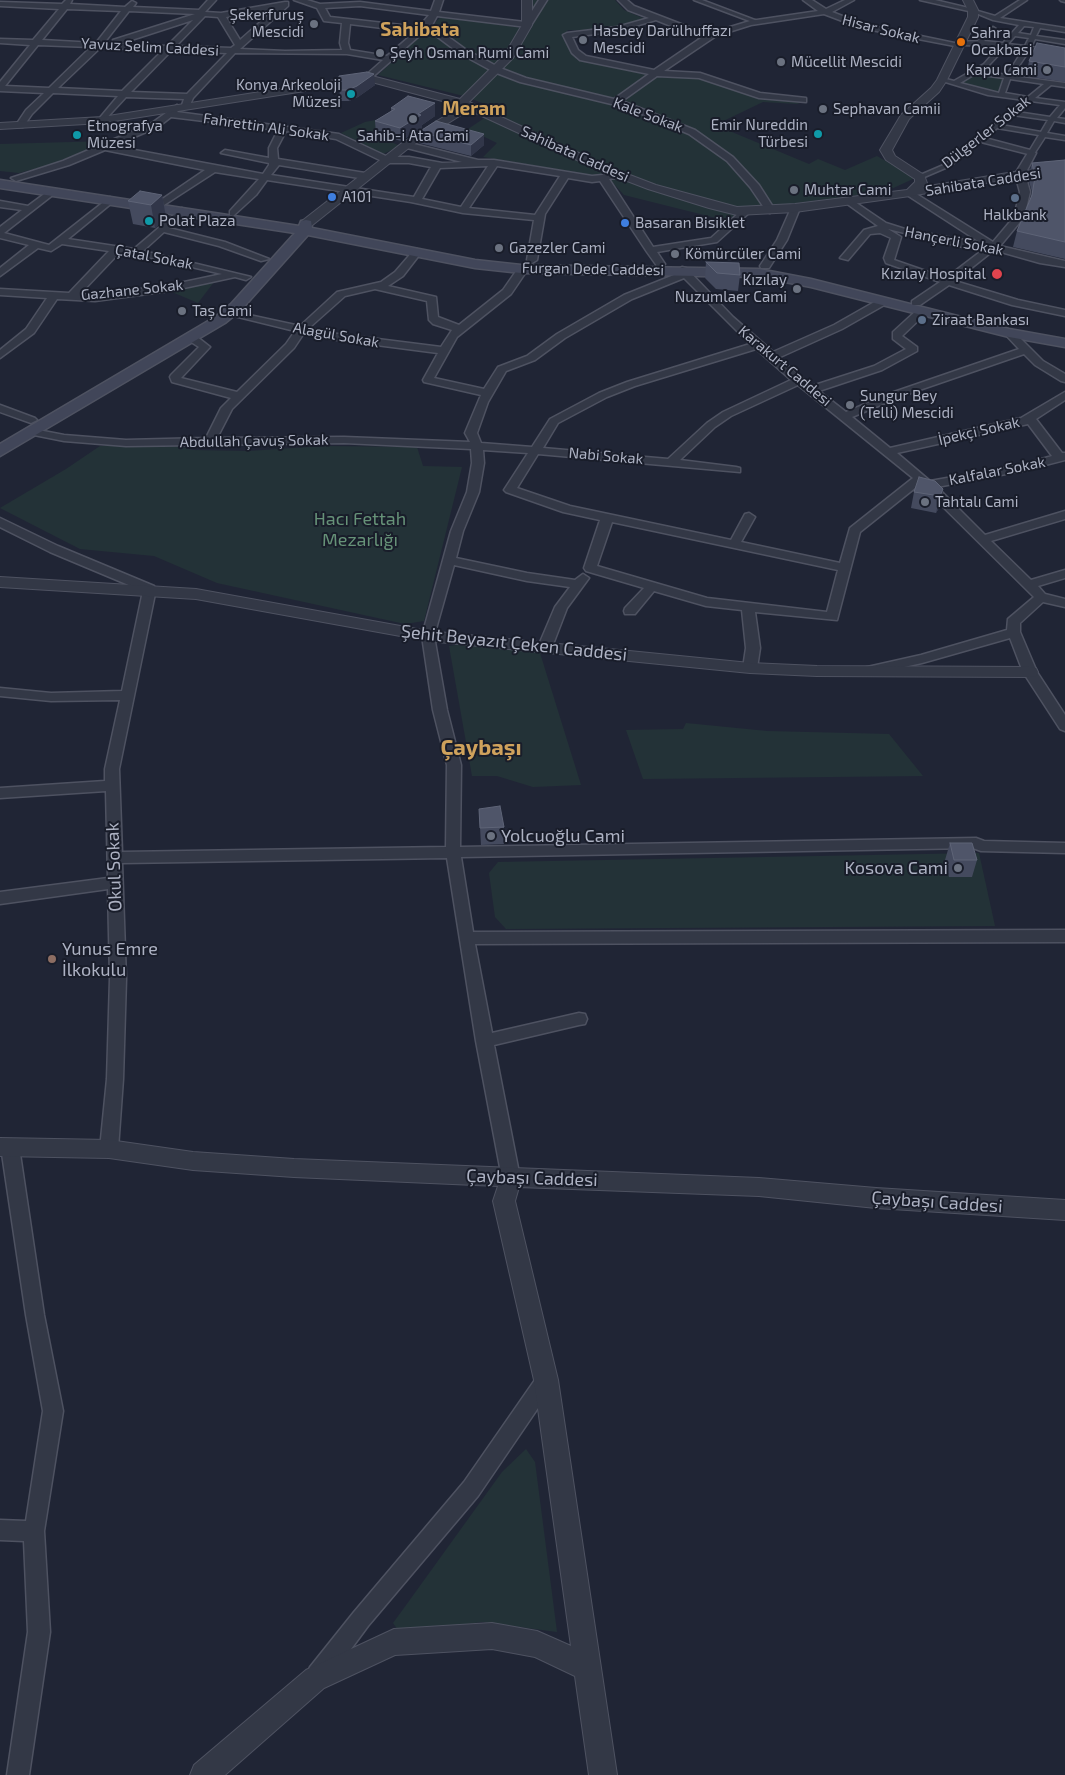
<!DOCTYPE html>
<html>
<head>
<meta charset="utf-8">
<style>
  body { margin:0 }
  canvas { display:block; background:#202535 }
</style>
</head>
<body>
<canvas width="1065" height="1775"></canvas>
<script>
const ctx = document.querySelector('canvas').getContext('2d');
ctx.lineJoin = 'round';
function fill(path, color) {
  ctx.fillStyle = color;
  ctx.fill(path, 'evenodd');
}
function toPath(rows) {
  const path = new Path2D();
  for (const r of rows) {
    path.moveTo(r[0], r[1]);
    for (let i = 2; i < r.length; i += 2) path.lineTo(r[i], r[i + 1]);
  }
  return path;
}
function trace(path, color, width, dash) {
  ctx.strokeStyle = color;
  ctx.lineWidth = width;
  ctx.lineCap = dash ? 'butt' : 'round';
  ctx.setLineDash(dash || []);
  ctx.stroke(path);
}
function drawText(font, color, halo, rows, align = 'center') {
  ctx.font = font + ' "Exo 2",sans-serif';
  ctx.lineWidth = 4;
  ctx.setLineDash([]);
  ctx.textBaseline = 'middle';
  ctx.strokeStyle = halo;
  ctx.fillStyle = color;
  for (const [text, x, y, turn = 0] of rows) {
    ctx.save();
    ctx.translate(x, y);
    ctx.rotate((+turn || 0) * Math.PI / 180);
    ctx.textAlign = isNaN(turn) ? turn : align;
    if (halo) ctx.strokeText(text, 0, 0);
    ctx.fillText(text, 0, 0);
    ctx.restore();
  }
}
fill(toPath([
  [525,0,615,0,624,10,645,19,623,27,598,31,568,30,562,37,577,60,646,73,669,71,696,73,775,96,809,100,797,104,763,102,715,125,809,164,818,159,845,170,877,156,915,178,887,191,745,210,728,221,624,195,613,183,580,173,483,157,497,143,468,129,498,109,464,96,378,75,442,16,522,28],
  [975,73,1006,78,1000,94,957,83],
  [381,119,387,125,374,134,400,146,383,154,341,133,365,122],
  [108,141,50,165,19,173,0,171,0,144],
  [214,282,198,303,172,292],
  [136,444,183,447,193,450,248,451,325,446,417,447,423,466,462,467,424,621,405,624,217,583,154,556,80,549,0,508,66,469,100,446],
  [473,643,540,653,581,785,533,787,497,776,472,776,449,646],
  [686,723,767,731,889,734,923,776,643,779,626,730,683,729],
  [979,853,995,926,506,929,495,917,489,873,498,862],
  [526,1449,535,1462,557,1632,482,1622,400,1633,393,1623,404,1608,502,1472]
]), '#233237');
const pedestrian = toPath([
  [694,0,702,0,760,22,755,23,694,0],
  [1020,0,1027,0,1000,18,1065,28,1065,32,1040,28,1036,36,1065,40,1065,44,1035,39,1031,47,1065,52,1065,56,1029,51,1012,76,1065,83,1065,87,1051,85,1035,98,1065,102,1065,108,1057,118,1065,119,1065,123,1054,121,1047,133,1065,136,1065,140,1045,137,1034,154,1032,155,981,142,950,166,922,178,918,178,918,176,946,164,1024,100,988,95,939,80,942,78,954,81,984,64,1000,46,961,45,958,43,959,42,978,41,982,35,993,27,996,29,984,41,1003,43,1019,25,993,20,971,11,971,9,995,16,1020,0],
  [1024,26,1034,27,1031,35,1018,33,1024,26],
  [1015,36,1029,38,1025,46,1008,44,1015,36],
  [1006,47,1023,50,1007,75,980,71,988,66,1006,47],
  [975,74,1004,78,999,93,960,83,975,74],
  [1010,79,1044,84,1028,97,1005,93,1010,79],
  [1031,101,1060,105,1050,117,1017,112,1031,101],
  [1013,115,1048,120,1041,132,1001,125,1013,115],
  [997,128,1039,135,1030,150,985,138,997,128],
  [1060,0,1065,0,1065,2,1061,1,1060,0]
]);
const minor = toPath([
  [66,0,72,0,70,4,125,7,132,1,136,3,133,7,199,10,208,0,216,0,205,12,221,13,285,2,288,2,288,6,240,49,285,51,342,50,340,43,342,23,324,21,317,8,294,0,307,0,320,4,360,2,431,11,435,0,443,0,439,12,525,22,539,0,547,0,530,27,527,27,437,16,432,25,465,49,500,68,526,78,614,99,649,74,580,60,572,53,563,35,567,33,617,27,649,18,628,10,618,0,627,0,634,6,707,34,750,21,818,11,803,0,812,0,826,9,845,0,854,0,832,12,863,24,964,45,960,47,861,28,824,14,751,25,716,36,664,71,700,73,760,93,806,98,806,102,759,98,699,78,657,76,622,101,695,130,733,157,759,185,775,210,770,213,767,212,750,187,727,161,689,134,628,108,520,82,494,72,459,53,427,29,368,81,365,80,365,76,383,60,347,54,235,53,193,98,189,107,182,105,184,99,126,97,102,123,98,120,118,96,53,93,32,114,23,127,17,127,16,125,26,110,44,93,0,91,0,82,30,45,0,43,0,39,33,40,59,9,0,6,0,2,62,4,66,0],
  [360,6,429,15,419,27,330,17,325,8,360,6],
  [67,9,121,11,96,43,42,40,67,9],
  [275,9,240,40,226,17,275,9],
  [129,11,195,14,113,40,113,43,104,43,129,11],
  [205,16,218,17,235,45,231,48,176,46,205,16],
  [193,20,167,46,119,44,193,20],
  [656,20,701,38,654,70,586,56,578,50,572,37,618,31,656,20],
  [350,24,415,32,387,56,350,50,348,43,350,24],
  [38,45,91,47,49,88,5,86,38,45],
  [100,48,163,50,122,91,58,88,100,48],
  [171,51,227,53,187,94,131,92,171,51],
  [920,0,935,0,977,10,973,12,920,0],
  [177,105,181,108,177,112,339,134,388,157,409,157,442,163,462,162,403,147,403,143,406,142,478,160,494,160,592,176,623,173,623,177,609,179,653,247,711,238,742,210,750,212,717,242,657,252,665,264,660,267,657,266,647,252,600,181,592,182,568,178,545,214,537,260,532,263,527,260,534,220,463,213,411,202,267,180,256,195,233,216,230,215,230,211,259,179,215,172,164,205,161,204,161,200,205,170,105,150,69,165,16,181,11,178,63,161,152,123,177,105],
  [171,117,278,130,269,148,269,158,225,150,221,153,269,163,269,165,263,174,113,146,158,127,171,117],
  [286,131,336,139,386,163,409,163,431,167,414,197,271,175,279,165,365,179,370,176,365,173,278,159,277,148,286,131],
  [488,166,461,207,422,199,440,168,488,166],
  [497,166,560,176,535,215,469,208,497,166],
  [1029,151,1036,153,1025,174,1030,192,1024,217,1000,246,1065,261,1065,267,1040,263,994,250,955,281,1018,300,1065,310,1065,316,1012,305,949,285,920,305,912,305,912,301,940,282,886,263,884,258,891,238,880,233,870,234,848,260,840,258,864,230,878,226,846,203,844,201,849,198,886,223,908,230,981,243,907,195,907,191,910,190,993,242,1014,217,1020,192,1015,174,1029,151],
  [888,229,963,247,984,249,946,278,894,260,901,237,888,229],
  [51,189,54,190,54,194,4,233,49,245,110,197,115,200,113,202,68,239,134,249,182,208,187,211,169,228,225,242,269,259,261,261,219,246,164,232,143,251,251,277,246,280,235,277,170,291,95,301,57,299,34,333,0,358,0,350,26,329,47,298,0,295,0,289,69,293,109,251,62,244,51,251,38,248,0,276,0,268,29,245,0,238,0,227,22,210,0,207,0,201,28,206,51,189],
  [119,253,153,258,222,274,170,285,95,295,80,294,119,253],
  [792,206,800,208,787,240,769,268,761,268,760,266,777,240,792,206],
  [417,249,422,252,420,254,403,276,388,286,436,297,438,317,459,325,503,290,519,267,528,269,511,294,457,337,434,378,484,389,498,367,527,356,557,334,624,295,679,273,677,270,682,267,686,268,733,317,773,352,834,325,878,300,886,300,886,304,842,329,778,358,812,386,874,366,906,349,893,339,893,332,917,310,925,310,925,314,902,336,917,347,917,351,882,370,819,391,846,412,894,392,1019,349,1004,333,1009,330,1013,331,1043,361,1065,374,1065,382,1061,381,1035,365,1024,354,902,396,852,417,890,448,1021,418,1065,392,1065,400,1036,419,1062,453,1065,453,1065,460,1022,471,937,487,985,535,1065,511,1065,519,991,541,1031,580,1065,570,1065,578,1038,586,1045,594,1065,599,1065,607,1043,602,1020,623,1020,632,1037,672,1065,715,1065,731,1060,729,1023,672,1010,638,922,663,868,675,861,671,863,668,921,655,1007,630,1008,619,1034,597,920,484,860,532,837,620,755,612,760,648,757,668,750,672,743,668,746,648,742,610,706,606,654,591,635,614,625,614,624,611,625,608,644,588,586,571,584,568,600,520,563,512,506,492,504,490,528,453,483,450,484,463,479,492,463,531,456,558,527,573,575,580,583,574,589,578,567,608,552,647,545,651,538,647,555,607,570,587,527,581,454,565,434,636,447,710,461,765,460,847,976,838,984,841,1065,843,1065,853,981,851,973,848,461,857,473,932,1065,930,1065,942,475,944,492,1033,579,1013,585,1014,587,1019,585,1024,579,1025,494,1045,520,1178,517,1183,511,1185,505,1183,502,1178,476,1041,447,858,122,863,126,979,123,1079,118,1149,115,1154,109,1156,103,1154,100,1149,107,1079,110,979,108,889,0,904,0,892,108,878,106,791,0,798,0,788,105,781,105,769,120,700,51,701,0,696,0,688,51,693,122,691,143,591,50,552,0,527,0,518,58,546,154,586,156,589,119,769,122,852,446,847,447,765,433,710,422,636,451,531,467,492,472,463,471,449,344,443,126,446,64,441,29,434,27,432,33,429,64,435,126,440,206,438,221,408,231,398,172,382,170,377,171,375,199,347,188,340,188,336,196,336,210,347,181,378,237,392,286,344,295,331,226,314,226,310,300,326,337,292,381,282,395,272,414,250,417,249],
  [684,278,750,344,627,382,599,393,550,419,532,447,481,443,477,433,488,402,506,371,535,360,565,338,632,299,684,278],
  [375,289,427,301,429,320,433,324,452,330,441,347,330,333,309,328,345,296,375,289],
  [304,333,330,339,438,353,423,380,424,382,481,395,465,433,470,442,344,437,217,438,232,409,294,348,304,333],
  [756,349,791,380,723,412,707,423,668,459,543,448,558,423,607,397,635,386,756,349],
  [798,385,913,478,850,528,840,563,741,542,755,517,749,513,745,514,731,540,570,506,517,488,538,454,740,472,740,468,736,467,680,460,715,427,731,416,798,385],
  [1028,424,1052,456,1021,465,930,481,897,453,1028,424],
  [612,522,838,570,827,612,707,598,597,566,612,522],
  [0,405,35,418,37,420,31,423,0,412,0,405],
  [10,1140,16,1142,19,1147,44,1315,63,1411,44,1531,50,1632,29,1775,7,1775,28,1632,24,1541,0,1540,0,1520,26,1521,43,1411,26,1315,1,1147,4,1142,10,1140],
  [546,1371,553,1374,556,1380,553,1386,478,1496,368,1626,326,1683,318,1686,310,1683,307,1675,310,1667,354,1612,464,1482,539,1374,546,1371]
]);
const tertiary = toPath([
  [522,0,532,0,532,25,513,58,469,102,609,167,656,185,737,207,795,204,907,190,915,182,915,179,886,160,880,150,901,115,931,88,937,80,968,17,968,10,963,0,973,0,978,10,978,17,947,80,939,92,909,119,892,150,895,156,924,175,927,183,923,187,1020,171,1065,168,1065,174,1020,177,910,196,795,212,737,215,709,208,648,189,601,171,469,110,410,147,310,227,306,228,300,224,302,221,402,143,461,106,368,81,102,123,0,129,0,123,102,117,368,75,460,99,505,54,522,25,522,0],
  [0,577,196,589,428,631,750,663,817,666,1030,667,1036,668,1038,672,1036,676,1030,677,817,676,750,673,428,641,196,599,0,587,0,577],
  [0,1138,109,1140,193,1152,294,1159,759,1178,876,1188,1065,1200,1065,1220,876,1208,759,1196,519,1187,515,1201,558,1380,617,1775,589,1775,575,1676,535,1657,492,1649,395,1655,324,1688,225,1775,190,1775,194,1765,306,1670,394,1629,492,1623,537,1631,571,1646,534,1380,493,1201,498,1186,294,1177,193,1170,109,1158,0,1156,0,1138]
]);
const secondary = toPath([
  [0,180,299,226,301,221,306,220,311,221,312,228,475,260,521,265,759,269,811,279,1009,329,1065,339,1065,347,1009,337,811,287,759,277,521,273,475,268,308,235,241,310,225,323,0,456,0,444,215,317,231,304,295,233,0,188,0,180]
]);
trace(pedestrian, '#4e5261', 3);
trace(minor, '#4e5261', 3);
trace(tertiary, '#4e5261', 2);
trace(secondary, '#4e5261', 3);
fill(pedestrian, '#333846');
fill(minor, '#333846');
fill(tertiary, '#333846');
fill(secondary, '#414659');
fill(toPath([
  [1065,48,1065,82,1026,76,1029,61],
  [339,76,375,85,358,97,349,101,340,101],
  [391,108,435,116,422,125,422,128,401,141,376,134,375,121,391,111],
  [419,132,484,134,484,145,471,156,419,143],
  [1065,160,1065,259,1013,247,1017,231,1031,197,1032,192,1028,178,1032,163],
  [162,195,166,217,155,228,133,224,128,201],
  [706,262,740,275,738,291,716,289,705,278],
  [943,489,940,506,936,513,911,508,914,492],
  [479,809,504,827,504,844,481,845],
  [950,843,977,860,972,877,949,877,945,860]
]), '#444a5e');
fill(toPath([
  [374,74,375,85,358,97,349,101,348,90],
  [435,103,435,116,422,125,422,128,401,141,400,128,418,114],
  [484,134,484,145,471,156,471,145],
  [162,195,166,217,155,228,151,205],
  [943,489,940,506,936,513,940,496]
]), '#313649');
const building = toPath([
  [1037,43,1065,48,1065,67,1029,61,1037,43],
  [367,72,374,74,357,86,348,90,339,90,339,76,367,72],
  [408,96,435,103,418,114,421,115,400,128,375,121,395,109,391,108,408,96],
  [436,121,484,134,471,145,419,132,436,121],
  [1065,160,1065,242,1017,231,1032,195,1035,177,1032,163,1065,160],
  [140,191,162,195,151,205,128,201,140,191],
  [706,262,739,263,740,275,717,273,706,262],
  [919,477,935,481,943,489,940,496,914,492,919,477],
  [500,806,504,827,480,828,479,809,500,806],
  [950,843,972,843,977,860,954,860,950,843]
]);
fill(building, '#4f5569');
trace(building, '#5e6477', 1);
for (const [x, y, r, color] of [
  [314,24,5,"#6b7280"],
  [583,40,5,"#6b7280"],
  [961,42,5,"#e8710a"],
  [380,53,5,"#6b7280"],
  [781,62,5,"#6b7280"],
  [1047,70,5,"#6b7280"],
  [351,94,5,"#0f9aa8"],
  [823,109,5,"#6b7280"],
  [413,119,5,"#6b7280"],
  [818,134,5,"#0f9aa8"],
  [77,135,5,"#0f9aa8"],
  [794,190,5,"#6b7280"],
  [332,197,5,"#3f7fe0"],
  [1015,198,5,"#5c6f8a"],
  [149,221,5,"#0f9aa8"],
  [625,223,5,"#3f7fe0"],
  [499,248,5,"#6b7280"],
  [675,254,5,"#6b7280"],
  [997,274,6,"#e0444e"],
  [797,289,5,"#6b7280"],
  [182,311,5,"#6b7280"],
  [922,320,5,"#5c6f8a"],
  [850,405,5,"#6b7280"],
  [925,502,5,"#6b7280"],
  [491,836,5,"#6b7280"],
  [958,868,5,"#6b7280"],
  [52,959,5,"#8d6e63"]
]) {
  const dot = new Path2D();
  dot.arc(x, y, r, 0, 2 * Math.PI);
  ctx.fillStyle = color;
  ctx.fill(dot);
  trace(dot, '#191d2a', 2);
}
drawText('15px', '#adb2c3', '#191d2a', [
  ["Şekerfuruş",304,15,"right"],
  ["Mescidi",304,32,"right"],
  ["Hasbey Darülhuffazı",593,31],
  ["Mescidi",593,48],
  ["Sahra",971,33],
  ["Ocakbasi",971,50],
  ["Şeyh Osman Rumi Cami",390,53],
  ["Mücellit Mescidi",791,62],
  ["Kapu Cami",1037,70,"right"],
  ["Konya Arkeoloji",341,85,"right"],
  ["Müzesi",341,102,"right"],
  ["Sephavan Camii",833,109],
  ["Emir Nureddin",808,125,"right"],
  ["Türbesi",808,142,"right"],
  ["Etnografya",87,126],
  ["Müzesi",87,143],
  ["Sahib-i Ata Cami",413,136,"center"],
  ["Muhtar Cami",804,190],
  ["A101",342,197],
  ["Halkbank",1015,215,"center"],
  ["Polat Plaza",159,221],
  ["Basaran Bisiklet",635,223],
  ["Gazezler Cami",509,248],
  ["Kömürcüler Cami",685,254],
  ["Kızılay Hospital",986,274,"right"],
  ["Kızılay",787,280,"right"],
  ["Nuzumlaer Cami",787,297,"right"],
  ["Taş Cami",192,311],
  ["Ziraat Bankası",932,320],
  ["Sungur Bey",860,396],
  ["(Telli) Mescidi",860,413],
  ["Tahtalı Cami",935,502]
], 'left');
drawText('15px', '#adb2c3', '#191d2a', [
  ["Hisar Sokak",881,29,14],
  ["Yavuz Selim Caddesi",150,47,3],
  ["Kale Sokak",648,115,21],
  ["Fahrettin Ali Sokak",266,127,8],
  ["Dülgerler Sokak",986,132,-38],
  ["Sahibata Caddesi",575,154,24],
  ["Sahibata Caddesi",983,182,-9],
  ["Hançerli Sokak",954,241,11],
  ["Çatal Sokak",154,257,11],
  ["Furgan Dede Caddesi",593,269,1],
  ["Gazhane Sokak",132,290,-6],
  ["Alagül Sokak",336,335,10],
  ["Karakurt Caddesi",785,366,40],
  ["İpekçi Sokak",979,431,-13],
  ["Abdullah Çavuş Sokak",254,441,-1],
  ["Nabi Sokak",606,456,5],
  ["Kalfalar Sokak",997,471,-11]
]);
drawText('18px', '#669278', '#191d2a', [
  ["Hacı Fettah",360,519],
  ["Mezarlığı",360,540]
]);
drawText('18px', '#adb2c3', '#191d2a', [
  ["Şehit Beyazıt Çeken Caddesi",514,643,6],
  ["Okul Sokak",114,867,-92],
  ["Çaybaşı Caddesi",532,1178,2],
  ["Çaybaşı Caddesi",937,1202,4]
]);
drawText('18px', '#adb2c3', '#191d2a', [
  ["Yolcuoğlu Cami",501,836],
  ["Kosova Cami",948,868,"right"],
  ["Yunus Emre",62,949],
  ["İlkokulu",62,970]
], 'left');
drawText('bold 19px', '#cfa25c', '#191d2a', [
  ["Sahibata",420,30],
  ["Meram",474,109]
]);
drawText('bold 22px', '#cfa25c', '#191d2a', [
  ["Çaybaşı",481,748]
]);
</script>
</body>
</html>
